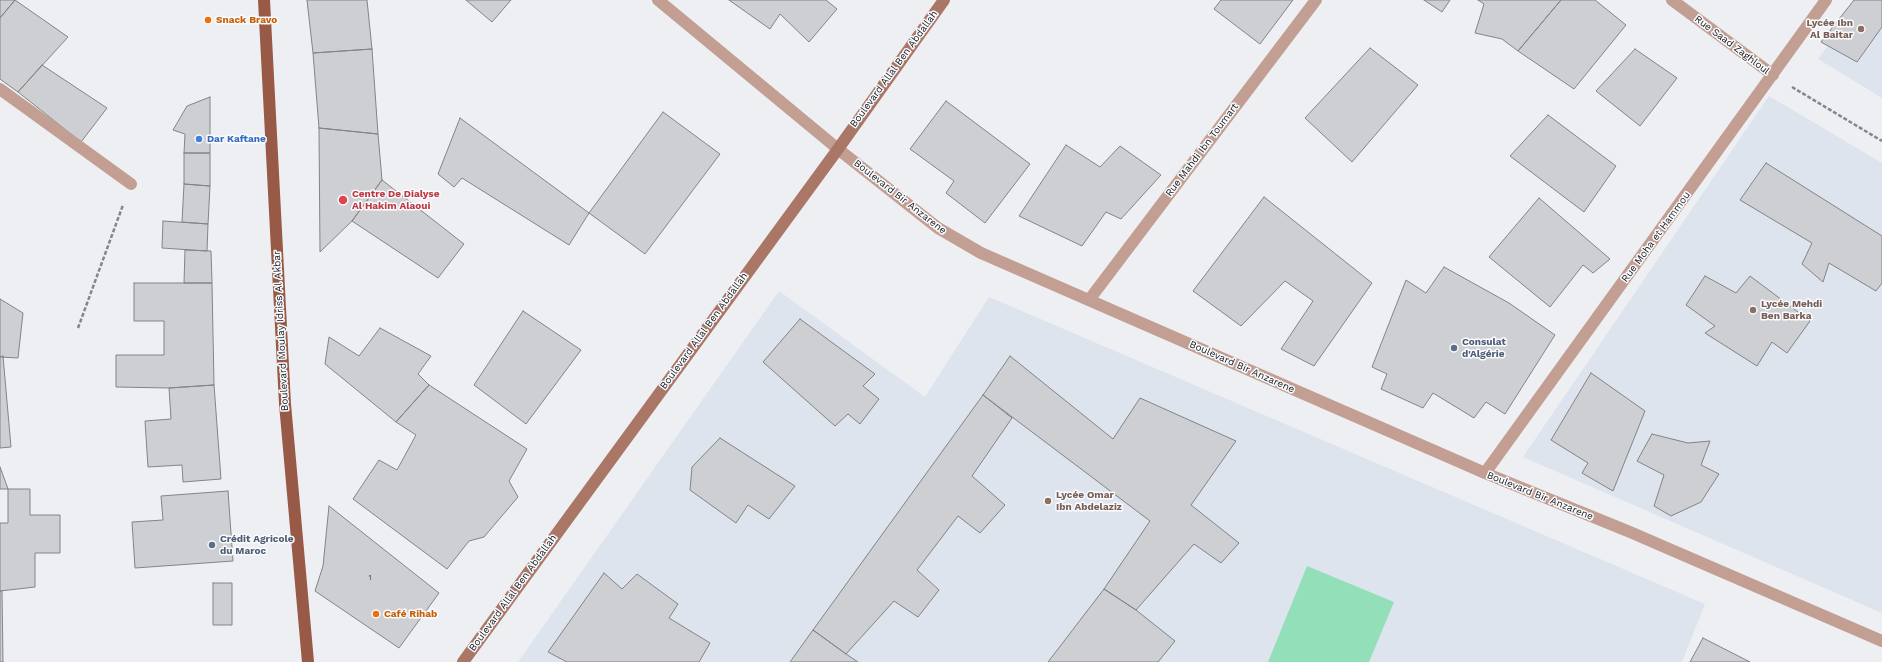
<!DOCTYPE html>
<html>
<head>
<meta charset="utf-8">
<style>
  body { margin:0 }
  canvas { display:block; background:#edeff2 }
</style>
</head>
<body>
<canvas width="1882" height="662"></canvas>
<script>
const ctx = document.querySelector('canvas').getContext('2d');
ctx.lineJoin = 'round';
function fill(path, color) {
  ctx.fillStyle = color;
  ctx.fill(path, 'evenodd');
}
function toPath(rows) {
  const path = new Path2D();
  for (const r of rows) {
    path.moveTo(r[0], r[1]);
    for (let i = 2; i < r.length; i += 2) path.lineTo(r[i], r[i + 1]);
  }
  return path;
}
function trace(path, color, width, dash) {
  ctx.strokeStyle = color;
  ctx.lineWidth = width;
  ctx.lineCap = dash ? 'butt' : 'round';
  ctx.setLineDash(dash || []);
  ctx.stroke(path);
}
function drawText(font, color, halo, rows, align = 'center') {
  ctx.font = font + ' "Work Sans",sans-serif';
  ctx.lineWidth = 3;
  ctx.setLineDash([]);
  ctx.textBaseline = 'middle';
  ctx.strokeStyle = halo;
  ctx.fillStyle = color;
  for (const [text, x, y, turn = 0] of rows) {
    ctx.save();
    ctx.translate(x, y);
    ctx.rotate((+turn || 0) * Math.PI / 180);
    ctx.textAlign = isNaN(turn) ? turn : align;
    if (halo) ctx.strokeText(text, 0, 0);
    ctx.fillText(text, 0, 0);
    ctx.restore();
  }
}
fill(toPath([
  [1863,0,1882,0,1882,98,1818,59],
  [1769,96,1882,163,1882,613,1523,457],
  [779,291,925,397,989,297,1705,604,1682,662,518,662]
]), '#dde4ed');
fill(toPath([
  [1307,566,1394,602,1369,662,1268,662]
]), '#93dfb9');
const building = toPath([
  [0,0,15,0,0,18,0,0],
  [15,0,68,37,18,92,0,79,0,18,15,0],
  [307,0,367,0,372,49,313,53,307,0],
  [466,0,511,0,492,22,466,0],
  [729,0,826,0,837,9,809,42,780,14,770,29,729,0],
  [1221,0,1293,0,1260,44,1214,9,1221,0],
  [1424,0,1450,0,1442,12,1424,0],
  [1478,0,1561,0,1518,51,1502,39,1475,33,1484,4,1478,0],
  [1561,0,1595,0,1626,25,1574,89,1518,51,1561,0],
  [1854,0,1882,0,1882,27,1857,62,1821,42,1854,0],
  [1370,48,1418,85,1352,162,1305,118,1370,48],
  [372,49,378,134,319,128,313,53,372,49],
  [1635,49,1677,78,1640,126,1596,91,1635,49],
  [42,65,107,108,81,142,18,92,42,65],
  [210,97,210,153,184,153,185,134,173,130,187,106,210,97],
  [946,101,1030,164,985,223,946,193,954,181,910,149,946,101],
  [663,112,720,154,645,254,589,213,663,112],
  [1548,115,1616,166,1584,212,1510,156,1548,115],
  [460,118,589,213,569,245,462,178,454,187,438,174,460,118],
  [319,128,378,134,382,180,352,221,320,252,319,128],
  [1066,145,1100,167,1120,146,1161,175,1121,219,1106,212,1082,246,1019,216,1066,145],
  [184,153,210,153,210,186,184,184,184,153],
  [1766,163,1882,236,1882,283,1876,291,1829,263,1823,282,1802,264,1812,243,1740,200,1766,163],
  [382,180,464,244,438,278,352,221,382,180],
  [184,184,210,186,208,224,182,222,184,184],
  [1264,197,1372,283,1314,366,1281,349,1313,301,1285,281,1241,326,1193,291,1264,197],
  [1539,198,1610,259,1593,273,1583,265,1550,307,1489,257,1539,198],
  [163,221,208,224,207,251,162,248,163,221],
  [185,250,211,251,212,283,184,283,185,250],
  [1444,267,1509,303,1555,335,1505,414,1486,402,1474,418,1433,393,1423,408,1381,389,1387,374,1372,367,1406,280,1426,293,1444,267],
  [1705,276,1736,293,1750,276,1810,321,1787,353,1772,342,1757,366,1705,333,1715,326,1686,305,1705,276],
  [134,283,212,283,214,385,169,388,116,387,116,355,164,355,164,321,134,321,134,283],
  [0,299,23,313,18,358,0,357,0,299],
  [523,311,581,350,526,424,474,385,523,311],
  [800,319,875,374,863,386,879,399,860,424,848,414,835,426,763,362,800,319],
  [380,328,431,356,418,374,429,385,396,422,325,364,329,337,359,356,380,328],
  [3,356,11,447,0,448,0,357,3,356],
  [1010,356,1113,439,1140,398,1236,441,1191,505,1239,543,1221,563,1194,544,1136,610,1104,589,1150,521,983,395,1010,356],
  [1591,373,1645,411,1613,491,1582,473,1588,463,1551,440,1591,373],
  [214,385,221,479,183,482,182,465,148,467,145,421,171,419,169,388,214,385],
  [429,385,527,449,509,481,518,497,484,537,469,541,447,569,353,499,379,460,397,470,416,435,396,422,429,385],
  [983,395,1012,418,972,476,1005,505,980,533,958,516,917,570,939,590,918,617,894,601,846,654,813,630,983,395],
  [1652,434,1688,443,1710,441,1701,465,1719,474,1701,502,1671,516,1654,506,1664,475,1637,461,1652,434],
  [720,438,795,486,769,519,748,505,736,523,690,490,692,467,720,438],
  [0,467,8,489,0,489,0,467],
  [8,489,30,489,30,515,60,515,60,553,35,553,35,587,0,591,0,523,8,523,8,489],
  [228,491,233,561,135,568,132,522,163,520,161,496,228,491],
  [329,506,439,593,399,648,315,591,323,566,329,506],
  [604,573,622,589,637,574,678,604,669,618,710,643,699,662,567,662,548,652,604,573],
  [213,583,232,583,232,625,213,625,213,583],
  [1104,589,1136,610,1175,641,1158,662,1048,662,1104,589],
  [0,591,2,591,3,662,0,662,0,591],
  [813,630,846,654,858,662,790,662,813,630],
  [1703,638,1750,662,1690,662,1703,638]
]);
fill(building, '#cdcfd2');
trace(building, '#828487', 1);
trace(toPath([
  [1792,87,1882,141],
  [78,328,123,205]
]), '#858688', 2.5, [4, 2]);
trace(toPath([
  [0,89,131,184]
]), '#c39e93', 12);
trace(toPath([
  [658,0,838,149,924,217,938,228,981,253,1485,473,1630,532,1882,641],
  [1672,0,1773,75],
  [1089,300,1316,0],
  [1485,473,1826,0]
]), '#c39e93', 12);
trace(toPath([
  [463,662,838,149,944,0]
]), '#aa7767', 12);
trace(toPath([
  [264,0,285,404,308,662]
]), '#985a47', 12);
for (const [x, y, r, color] of [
  [208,20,4,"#e8710a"],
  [1861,29,4,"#8d6e63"],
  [199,139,4,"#3f7fe0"],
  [343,200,5,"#e0444e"],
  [1753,310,4,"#8d6e63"],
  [1454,348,4,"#5c6f8a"],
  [1048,501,4,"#8d6e63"],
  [212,545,4,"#5c6f8a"],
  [376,614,4,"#e8710a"]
]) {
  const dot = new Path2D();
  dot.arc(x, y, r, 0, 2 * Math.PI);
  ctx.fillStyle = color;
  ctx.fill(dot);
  trace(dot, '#fbfcff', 1.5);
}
drawText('8px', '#444546', null, [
  ["1",370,578]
]);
drawText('bold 10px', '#c56008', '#fbfcff', [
  ["Snack Bravo",216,20],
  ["Café Rihab",384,614]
], 'left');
drawText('bold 10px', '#785e54', '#fbfcff', [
  ["Lycée Ibn",1853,23,"right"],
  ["Al Baitar",1853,35,"right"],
  ["Lycée Mehdi",1761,304],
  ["Ben Barka",1761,316],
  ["Lycée Omar",1056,495],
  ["Ibn Abdelaziz",1056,507]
], 'left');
drawText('10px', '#161718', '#fbfcff', [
  ["Rue Saad Zaghloul",1732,45,37],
  ["Boulevard Allal Ben Abdallah",894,69,-54],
  ["Rue Mahdi Ibn Toumart",1202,150,-53],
  ["Boulevard Bir Anzarene",900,197,38],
  ["Rue Moha et Hammou",1656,237,-54],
  ["Boulevard Moulay Idriss Al Akbar",281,331,-93],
  ["Boulevard Allal Ben Abdallah",704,331,-54],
  ["Boulevard Bir Anzarene",1242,367,24],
  ["Boulevard Bir Anzarene",1540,496,22],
  ["Boulevard Allal Ben Abdallah",513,593,-54]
]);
drawText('bold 10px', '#366cbe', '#fbfcff', [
  ["Dar Kaftane",207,139]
], 'left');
drawText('bold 10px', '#be3a42', '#fbfcff', [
  ["Centre De Dialyse",352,194],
  ["Al Hakim Alaoui",352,206]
], 'left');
drawText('bold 10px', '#4e5e75', '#fbfcff', [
  ["Consulat",1462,342],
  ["d'Algérie",1462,354],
  ["Crédit Agricole",220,539],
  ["du Maroc",220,551]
], 'left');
</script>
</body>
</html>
